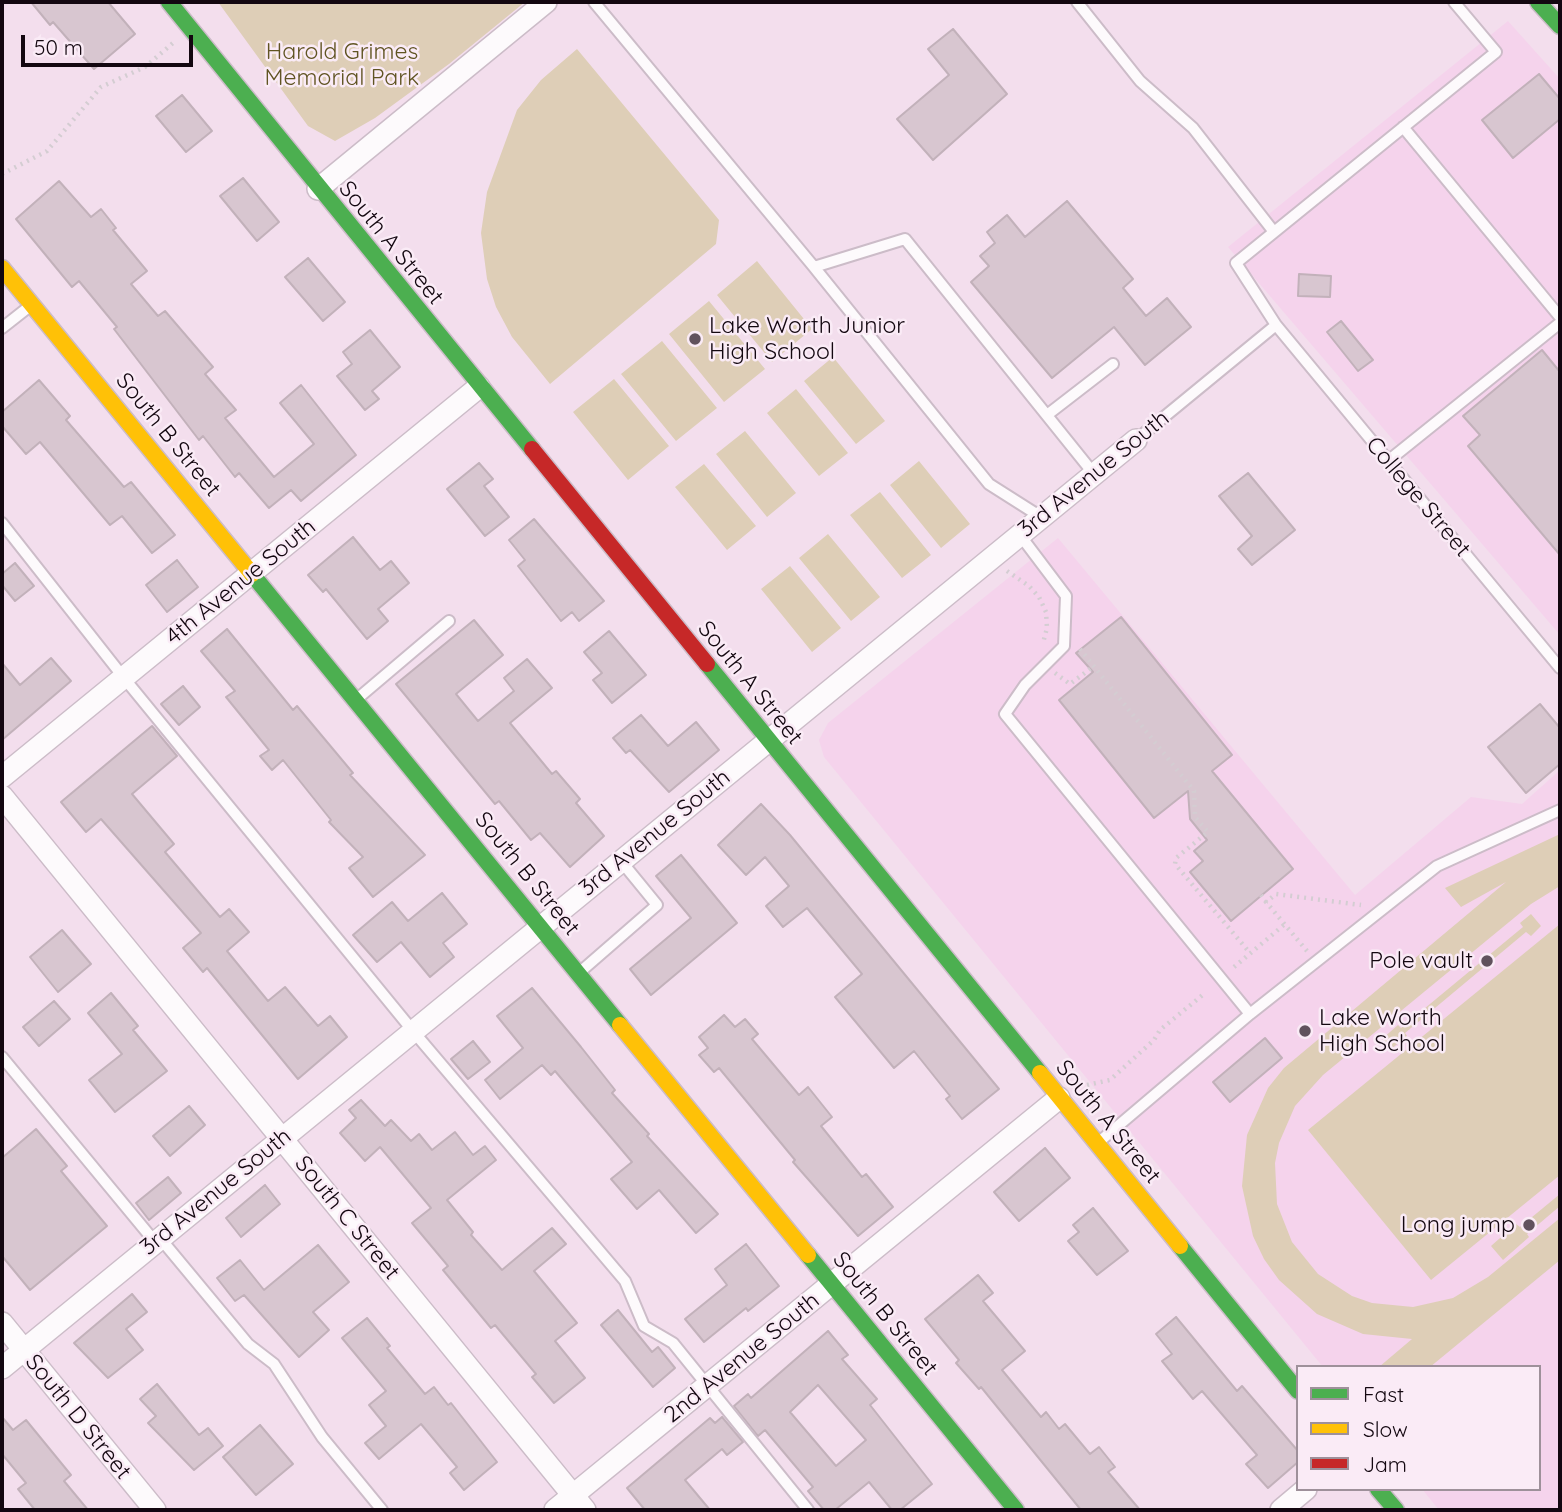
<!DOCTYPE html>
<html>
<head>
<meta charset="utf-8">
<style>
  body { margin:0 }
  #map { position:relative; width:1562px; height:1512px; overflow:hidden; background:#f3deed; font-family:Quicksand,sans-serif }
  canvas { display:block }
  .frame { position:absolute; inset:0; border:4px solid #130710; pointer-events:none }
  .legend { position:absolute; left:1296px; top:1365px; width:245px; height:126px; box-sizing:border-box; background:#faebf6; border:2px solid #9e909a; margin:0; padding:9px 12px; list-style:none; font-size:21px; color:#130710 }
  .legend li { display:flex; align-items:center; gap:14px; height:35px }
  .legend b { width:35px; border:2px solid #9e909a }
  .scale { position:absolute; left:21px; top:35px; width:172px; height:32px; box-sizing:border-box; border:4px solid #130710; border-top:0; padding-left:9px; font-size:21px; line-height:24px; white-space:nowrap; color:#130710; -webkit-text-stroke:5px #faebf6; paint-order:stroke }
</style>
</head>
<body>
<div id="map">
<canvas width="1562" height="1512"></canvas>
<div class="frame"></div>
<ul class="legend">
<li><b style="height:9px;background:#4caf50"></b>Fast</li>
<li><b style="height:9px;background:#ffc107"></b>Slow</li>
<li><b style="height:9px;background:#c62828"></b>Jam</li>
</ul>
<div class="scale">50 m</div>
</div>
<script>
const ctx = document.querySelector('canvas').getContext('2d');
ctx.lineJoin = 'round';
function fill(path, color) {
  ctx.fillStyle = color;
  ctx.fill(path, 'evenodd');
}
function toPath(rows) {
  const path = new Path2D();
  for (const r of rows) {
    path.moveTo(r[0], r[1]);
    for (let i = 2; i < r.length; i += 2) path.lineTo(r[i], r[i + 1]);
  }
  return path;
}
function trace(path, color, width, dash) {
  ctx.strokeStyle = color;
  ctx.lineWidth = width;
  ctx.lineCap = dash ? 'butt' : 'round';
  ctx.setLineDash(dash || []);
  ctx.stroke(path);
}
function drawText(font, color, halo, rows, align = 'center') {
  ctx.font = font + ' Quicksand,sans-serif';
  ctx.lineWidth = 5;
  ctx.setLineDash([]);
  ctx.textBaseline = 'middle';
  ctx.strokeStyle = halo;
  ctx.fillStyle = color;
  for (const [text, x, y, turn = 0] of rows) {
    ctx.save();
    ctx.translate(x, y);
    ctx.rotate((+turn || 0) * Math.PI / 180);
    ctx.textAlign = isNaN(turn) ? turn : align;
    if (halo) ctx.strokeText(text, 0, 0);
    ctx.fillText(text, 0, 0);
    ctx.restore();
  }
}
fill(toPath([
  [1508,21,1560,79,1560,635,1228,247],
  [1058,538,1355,895,1471,797,1522,804,1560,770,1560,1510,1439,1510,1422,1489,1539,1489,1539,1367,1323,1367,824,757,819,740,828,723]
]), '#f5d3ec');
fill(toPath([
  [218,2,525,2,449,64,375,118,335,141,308,126],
  [577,49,719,220,716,244,550,384,512,337,496,307,487,279,481,233,487,192,517,110,541,80],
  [757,261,812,329,772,362,717,295],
  [709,301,765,369,724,402,669,334],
  [662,341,717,408,676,441,621,374],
  [833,357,885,421,856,444,804,381],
  [614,379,669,446,628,480,573,412],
  [796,389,848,453,819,476,767,413],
  [745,431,796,493,767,517,716,454],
  [919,461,970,524,941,548,890,485],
  [704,464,756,526,727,550,675,487],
  [880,492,931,555,902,578,850,515],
  [828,534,880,597,851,621,799,558],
  [790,566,841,628,812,652,761,589],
  [1560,834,1560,886,1531,904,1323,1075,1295,1106,1279,1143,1275,1163,1277,1204,1292,1242,1318,1274,1352,1296,1372,1303,1413,1307,1453,1298,1488,1277,1560,1218,1560,1260,1430,1367,1379,1367,1412,1339,1363,1334,1317,1314,1279,1280,1264,1259,1253,1236,1242,1186,1247,1135,1268,1088,1284,1068,1506,882,1461,907,1445,888],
  [1531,914,1541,926,1531,936,1526,932,1405,1033,1407,1036,1390,1050,1382,1039,1398,1025,1401,1028,1523,927,1520,923],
  [1560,924,1560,1175,1431,1280,1308,1130],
  [1560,1194,1560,1206,1527,1234,1529,1237,1503,1260,1491,1246,1516,1224,1520,1227]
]), '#deceb7');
const building = toPath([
  [31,2,108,2,135,34,94,69,53,22,50,25,31,2],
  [953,29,1007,94,933,160,897,119,949,75,928,49,953,29],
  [1539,74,1560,99,1560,119,1513,158,1482,120,1539,74],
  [182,95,212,131,186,152,156,116,182,95],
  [243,178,279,222,257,241,220,196,243,178],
  [59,181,91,217,101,209,116,228,113,230,147,271,131,284,158,316,165,311,213,367,205,374,236,410,225,418,274,477,314,444,280,403,301,385,356,455,301,501,291,490,269,508,239,473,235,477,203,436,199,440,114,329,117,327,79,281,72,287,16,219,59,181],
  [1067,201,1133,279,1123,288,1146,316,1167,298,1191,327,1145,365,1114,327,1052,378,971,282,989,266,980,256,995,243,987,232,1007,215,1025,237,1067,201],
  [308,258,345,302,323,321,285,277,308,258],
  [1299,274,1331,276,1330,297,1298,296,1299,274],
  [1341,321,1373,360,1358,371,1327,332,1341,321],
  [370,330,400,367,372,391,379,399,365,410,337,376,352,364,343,352,370,330],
  [1542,350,1560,372,1560,555,1468,446,1480,435,1463,416,1542,350],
  [39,380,70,416,66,420,124,487,131,482,175,535,152,553,122,516,110,525,40,442,26,454,2,426,2,412,39,380],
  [479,463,493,479,484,486,509,517,485,536,447,489,479,463],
  [1248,473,1295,530,1252,565,1238,549,1252,536,1219,496,1248,473],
  [534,519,604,601,579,621,572,612,561,621,518,566,525,560,509,540,534,519],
  [353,537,380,570,391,561,409,583,378,609,388,621,367,639,326,589,323,592,308,575,353,537],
  [177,560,198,587,167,612,146,585,177,560],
  [15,563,34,586,15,601,2,585,2,574,15,563],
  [1121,617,1232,755,1212,771,1293,869,1231,921,1190,872,1203,861,1194,851,1207,840,1190,819,1188,791,1154,818,1059,700,1093,672,1076,653,1121,617],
  [474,620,503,655,456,694,478,721,514,691,504,678,527,659,552,688,510,723,552,774,556,771,580,799,576,803,604,836,570,867,540,833,531,840,499,801,495,804,396,684,474,620],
  [227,629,293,710,297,706,353,773,350,775,425,855,373,897,349,868,363,857,329,822,331,820,283,760,272,770,260,756,269,750,226,697,235,691,201,651,227,629],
  [609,631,646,675,612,703,593,680,602,673,584,652,609,631],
  [51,658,71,681,2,740,2,663,20,685,51,658],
  [183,686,200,707,179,725,161,704,183,686],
  [1540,704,1560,728,1560,764,1526,793,1488,747,1540,704],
  [641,715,668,746,696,722,719,750,669,792,630,750,626,753,613,738,641,715],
  [152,726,177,756,132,794,174,844,165,852,220,917,229,909,249,932,227,951,268,1001,285,987,318,1026,330,1016,347,1037,298,1079,207,968,203,972,183,948,201,933,101,819,86,832,61,802,152,726],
  [761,804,790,835,999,1089,962,1119,946,1099,950,1096,914,1051,894,1068,835,997,862,974,807,908,783,927,766,906,789,886,765,857,746,875,718,845,761,804],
  [681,855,737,923,651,995,630,969,691,918,656,876,681,855],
  [442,893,467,924,443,943,454,957,430,977,401,942,377,962,353,935,392,902,408,921,442,893],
  [62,930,91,964,58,992,30,957,62,930],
  [532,988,581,1047,615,1090,612,1093,649,1134,647,1136,718,1214,696,1233,659,1190,637,1209,611,1179,632,1162,555,1071,551,1075,542,1065,500,1099,485,1080,523,1048,497,1016,532,988],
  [111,993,138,1026,133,1030,167,1071,115,1112,89,1080,122,1054,88,1013,111,993],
  [54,1001,70,1019,39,1046,23,1027,54,1001],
  [724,1015,735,1027,745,1019,758,1034,752,1039,799,1095,808,1087,832,1117,821,1126,862,1177,866,1174,893,1207,858,1236,793,1162,795,1160,719,1068,714,1072,699,1055,708,1048,699,1037,724,1015],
  [1265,1038,1282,1058,1230,1102,1213,1082,1265,1038],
  [473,1041,490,1062,468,1079,451,1059,473,1041],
  [361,1100,385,1126,391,1120,411,1141,419,1134,432,1150,455,1132,473,1155,485,1146,496,1160,447,1200,473,1232,471,1235,502,1270,552,1228,566,1244,534,1271,577,1323,555,1341,585,1378,554,1403,532,1377,536,1374,495,1325,491,1328,443,1270,448,1266,412,1223,431,1208,380,1147,365,1161,340,1133,356,1118,349,1110,361,1100],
  [189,1106,205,1125,170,1156,153,1136,189,1106],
  [36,1129,67,1166,61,1171,107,1226,30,1290,2,1256,2,1158,36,1129],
  [1045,1148,1070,1178,1019,1221,994,1192,1045,1148],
  [168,1177,181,1193,149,1220,136,1203,168,1177],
  [265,1185,280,1204,241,1237,226,1218,265,1185],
  [1093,1208,1128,1251,1097,1275,1068,1241,1079,1232,1073,1225,1093,1208],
  [746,1244,779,1286,748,1311,746,1308,704,1342,685,1319,727,1285,715,1269,746,1244],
  [318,1245,349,1282,313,1312,329,1330,299,1357,244,1295,235,1301,217,1278,240,1260,264,1290,318,1245],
  [978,1275,993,1293,983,1301,1025,1351,1002,1370,1041,1417,1046,1412,1059,1429,1065,1424,1090,1454,1099,1447,1115,1467,1108,1472,1140,1510,1081,1510,981,1387,979,1389,956,1363,959,1360,925,1319,978,1275],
  [132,1294,147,1312,126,1329,143,1350,108,1378,74,1343,132,1294],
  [618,1310,652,1352,658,1347,675,1368,653,1387,601,1325,618,1310],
  [1176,1317,1237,1391,1242,1386,1298,1451,1298,1462,1268,1488,1246,1464,1257,1455,1202,1391,1193,1399,1162,1361,1172,1354,1156,1334,1176,1317],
  [367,1318,390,1346,387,1348,425,1394,434,1387,448,1405,451,1403,497,1462,464,1490,450,1473,457,1467,421,1424,379,1459,365,1443,386,1426,369,1405,386,1391,342,1338,367,1318],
  [828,1331,848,1355,842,1359,877,1399,870,1405,932,1484,900,1510,892,1510,869,1482,835,1510,824,1510,808,1491,813,1487,765,1430,758,1436,734,1406,748,1394,751,1398,828,1331],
  [818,1385,866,1440,836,1466,790,1412,818,1385],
  [157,1384,199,1435,208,1428,223,1446,194,1470,148,1423,156,1416,140,1399,157,1384],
  [2,1417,13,1430,26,1420,71,1475,64,1481,88,1510,35,1510,18,1489,26,1483,2,1454,2,1417],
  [722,1417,743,1442,727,1455,722,1449,685,1480,710,1510,645,1510,627,1488,710,1418,715,1423,722,1417],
  [260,1425,293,1464,256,1495,223,1457,260,1425]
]);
fill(building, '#d8c6d0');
trace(building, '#c2b1ba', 2);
const lane = toPath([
  [594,2,814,267],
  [1077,2,1140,81,1193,128,1274,232],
  [1454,2,1496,52,1236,263,1276,325,1560,668],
  [1403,127,1560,317],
  [2,328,30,306],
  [1047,415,1113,364],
  [1136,440,1276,325],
  [1388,461,1560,323],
  [1041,517,989,484,814,267,905,239,1094,474],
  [2,523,124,678,413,1031,625,1281,644,1326,673,1343,808,1510],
  [1020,535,1066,596,1064,646,1025,685,1005,714,1250,1014,1099,1142],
  [357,699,449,621],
  [580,972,657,905,621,861],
  [1250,1014,1437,866,1560,810],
  [2,1057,155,1242],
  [160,1238,248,1344,274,1364,322,1437,382,1510]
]);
const street = toPath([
  [318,189,546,2],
  [2,777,479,387],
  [2,796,585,1510],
  [2,1323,155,1510],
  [2,1368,1136,440],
  [555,1510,1059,1098],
  [1281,1510,1306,1489]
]);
const fast = toPath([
  [169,2,532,449],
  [1538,2,1560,26],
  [252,574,620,1025],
  [707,664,1040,1073],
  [1180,1246,1298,1391],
  [808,1255,1016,1510],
  [1378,1489,1396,1510]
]);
const slow = toPath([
  [2,268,252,574],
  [620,1025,808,1255],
  [1040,1073,1180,1246]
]);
const jam = toPath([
  [532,449,707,664]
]);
trace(lane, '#ccbcc8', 14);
trace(street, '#ccbcc8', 24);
trace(fast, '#ccbcc8', 19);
trace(slow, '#ccbcc8', 19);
trace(jam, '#ccbcc8', 19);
trace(toPath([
  [2,174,47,151,101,87,145,67,173,43],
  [1007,571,1029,586,1039,597,1046,612,1047,628,1043,643],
  [1080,649,1194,791,1195,817,1208,832,1176,858,1175,864,1250,953],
  [1055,673,1070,684,1094,666],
  [1261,895,1266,902],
  [1307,951,1266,902,1276,894,1361,905],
  [1234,967,1285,924],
  [1087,1085,1110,1080,1154,1040,1160,1030,1205,993]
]), '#d4cdd2', 4.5, [2, 5]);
trace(lane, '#fdfafc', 10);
trace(street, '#fdfafc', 21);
trace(fast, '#4caf50', 16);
trace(slow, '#ffc107', 16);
trace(jam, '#c62828', 16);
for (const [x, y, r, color] of [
  [695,339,7,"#61525d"],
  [1487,961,7,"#61525d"],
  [1305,1031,7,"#61525d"],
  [1529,1225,7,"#61525d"]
]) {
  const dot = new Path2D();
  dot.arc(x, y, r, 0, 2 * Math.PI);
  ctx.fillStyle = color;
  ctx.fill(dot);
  trace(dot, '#faebf6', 2.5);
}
drawText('23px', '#605422', '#faebf6', [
  ["Harold Grimes",342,52],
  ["Memorial Park",342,78]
]);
drawText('23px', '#130710', '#faebf6', [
  ["South A Street",391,243,51],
  ["South B Street",168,435,51],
  ["3rd Avenue South",1094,474,-39],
  ["College Street",1418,497,50],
  ["4th Avenue South",241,582,-39],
  ["South A Street",750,683,51],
  ["3rd Avenue South",655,833,-39],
  ["South B Street",527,874,51],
  ["South A Street",1108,1122,51],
  ["3rd Avenue South",216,1192,-39],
  ["South C Street",347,1218,51],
  ["South B Street",885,1314,51],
  ["2nd Avenue South",742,1358,-39],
  ["South D Street",78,1417,51]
]);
drawText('23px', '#130710', '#faebf6', [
  ["Lake Worth Junior",709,326],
  ["High School",709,352],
  ["Pole vault",1473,961,"right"],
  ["Lake Worth",1319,1018],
  ["High School",1319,1044],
  ["Long jump",1515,1225,"right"]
], 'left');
</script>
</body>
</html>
